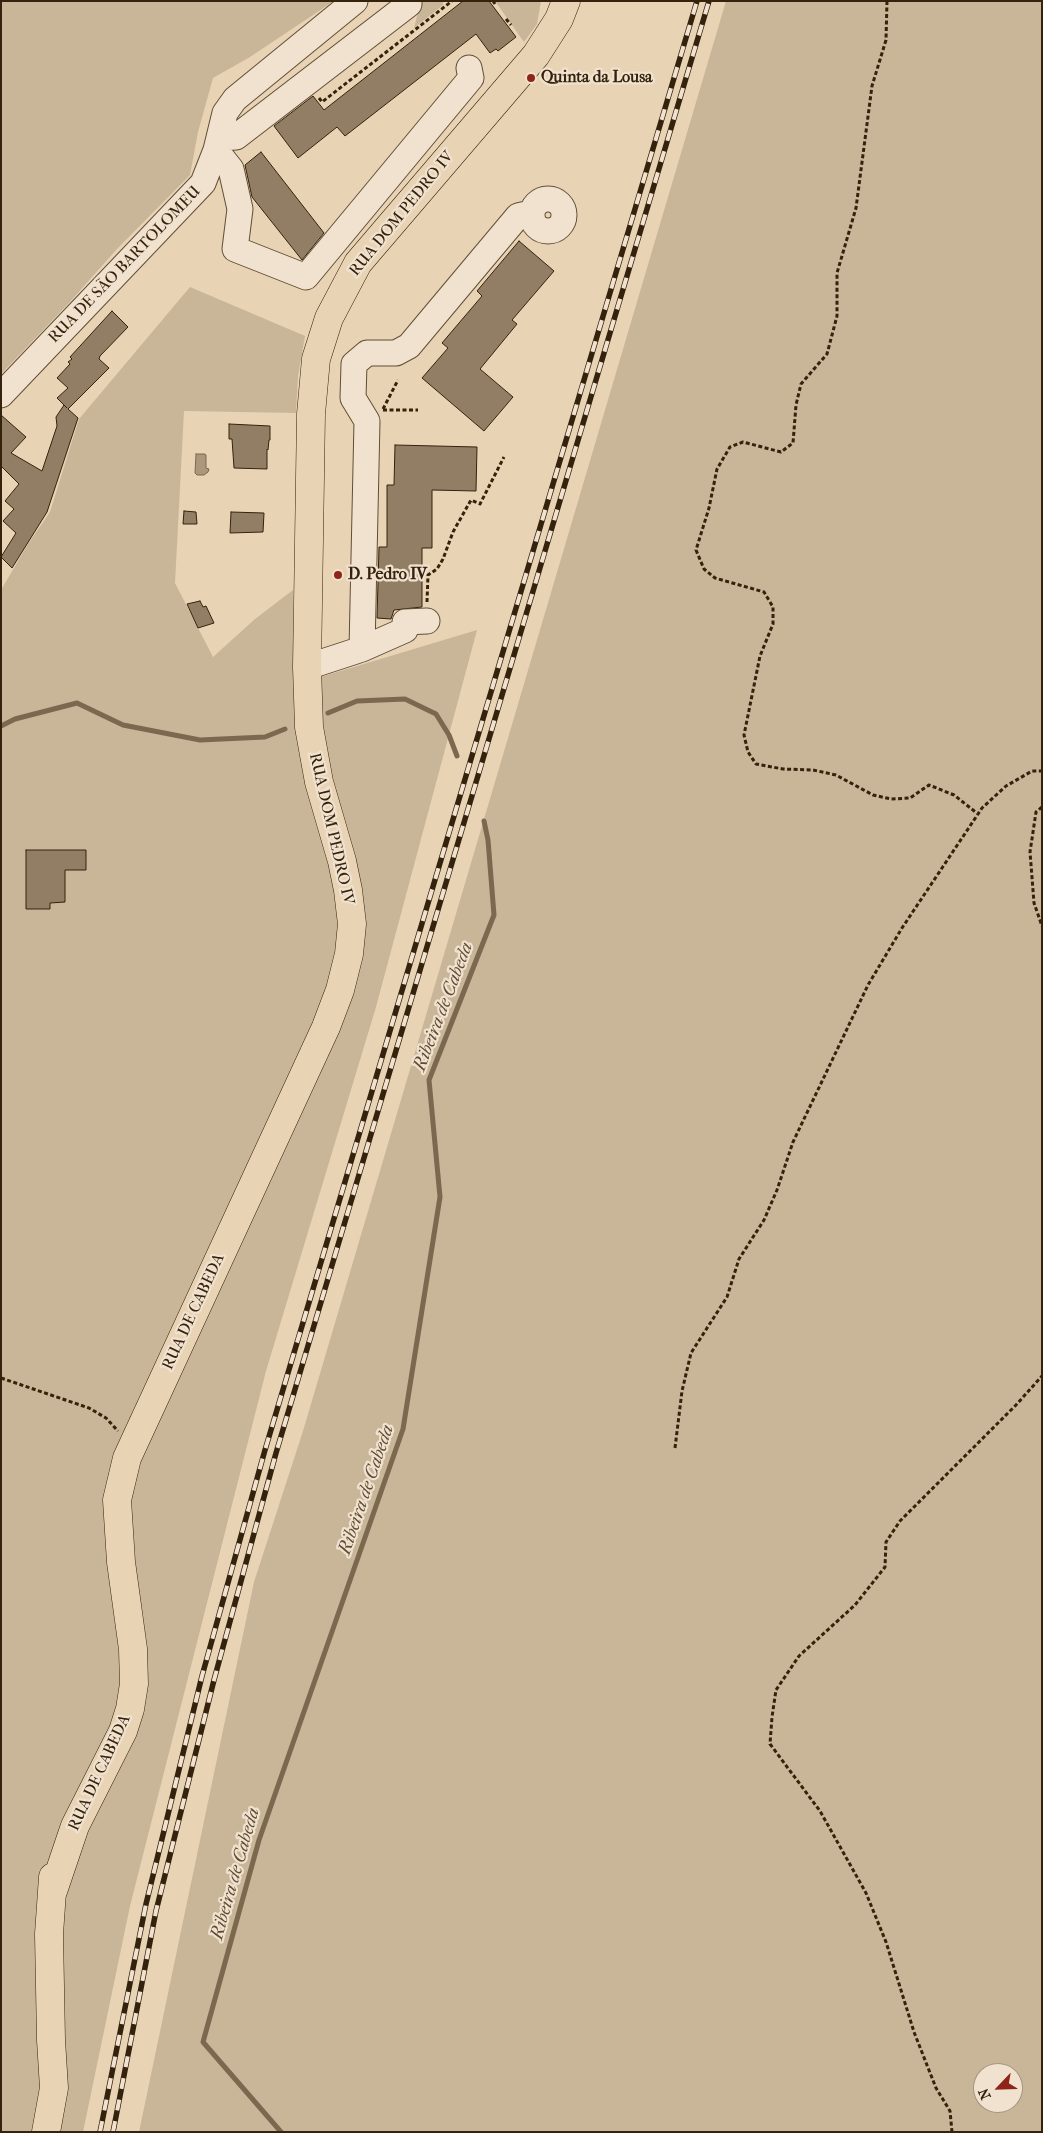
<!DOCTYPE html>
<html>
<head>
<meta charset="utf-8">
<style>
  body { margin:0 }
  #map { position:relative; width:1043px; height:2133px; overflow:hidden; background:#e8d3b5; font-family:"IM FELL French Canon",serif }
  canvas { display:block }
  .frame { position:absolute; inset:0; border:2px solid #34220c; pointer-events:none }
  .north { position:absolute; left:973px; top:2063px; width:50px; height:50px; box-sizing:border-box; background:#f0e2cf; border:1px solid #a59581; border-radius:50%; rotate:246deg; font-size:14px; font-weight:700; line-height:20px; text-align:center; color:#34220c }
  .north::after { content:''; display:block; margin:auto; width:18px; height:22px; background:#8f2418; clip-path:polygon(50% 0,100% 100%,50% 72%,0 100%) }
</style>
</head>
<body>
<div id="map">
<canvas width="1043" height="2133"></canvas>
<div class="frame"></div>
<div class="north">N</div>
</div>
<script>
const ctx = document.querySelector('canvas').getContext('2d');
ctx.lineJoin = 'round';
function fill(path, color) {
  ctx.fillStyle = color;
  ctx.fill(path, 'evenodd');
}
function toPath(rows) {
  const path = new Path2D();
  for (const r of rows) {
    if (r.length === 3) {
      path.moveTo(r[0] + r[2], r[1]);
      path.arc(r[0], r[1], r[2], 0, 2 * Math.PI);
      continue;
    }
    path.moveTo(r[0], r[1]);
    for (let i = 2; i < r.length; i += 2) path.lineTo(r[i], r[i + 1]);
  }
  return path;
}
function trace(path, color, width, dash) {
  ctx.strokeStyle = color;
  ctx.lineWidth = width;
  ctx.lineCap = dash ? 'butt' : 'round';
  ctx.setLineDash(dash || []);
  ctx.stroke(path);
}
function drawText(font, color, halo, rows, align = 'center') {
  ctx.font = font + ' "IM FELL French Canon",serif';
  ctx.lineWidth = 4.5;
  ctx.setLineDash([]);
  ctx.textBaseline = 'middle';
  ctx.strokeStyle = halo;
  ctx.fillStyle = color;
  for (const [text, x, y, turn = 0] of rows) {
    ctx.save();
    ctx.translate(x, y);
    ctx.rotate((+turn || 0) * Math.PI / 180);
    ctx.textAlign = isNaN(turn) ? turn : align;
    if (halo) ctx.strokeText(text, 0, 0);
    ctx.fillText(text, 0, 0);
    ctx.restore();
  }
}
fill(toPath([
  [1,1,334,1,250,57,213,78,198,132,190,175,117,249,68,304,1,374],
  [421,1,443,1,443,5,414,28],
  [495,1,541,1,537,24,524,42],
  [726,1,1042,1,1042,2132,139,2132,254,1582,303,1431],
  [983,2073,1013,2073,1013,2103,983,2103],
  [190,287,305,336,298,376,296,413,184,411,175,583,213,657,255,619,293,590,294,685,477,630,376,1007,266,1371,130,1906,83,2132,1,2132,1,590,28,544,50,512,79,419]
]), '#c9b598');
const water = toPath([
  [196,454,205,454,206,455,206,468,209,469,208,472,204,475,197,475,195,473,196,454]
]);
fill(water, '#ab977c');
trace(water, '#7b684f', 1);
trace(toPath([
  [328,713,357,701,405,699,436,714,449,735,457,756],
  [1,726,15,719,77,703,123,725,200,740,265,737,285,729],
  [281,2132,203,2042,259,1840,403,1429,440,1197,429,1080,494,915,488,840,484,821]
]), '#7b684f', 5);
const building = toPath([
  [463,1,489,1,516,37,498,51,496,49,490,53,476,34,345,136,337,127,298,158,274,126,313,96,324,110,463,1],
  [261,152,324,233,302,260,252,197,245,165,261,152],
  [519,241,554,271,512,320,517,324,480,369,513,397,484,431,422,378,448,348,442,343,482,296,477,291,519,241],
  [112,311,128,327,100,356,99,359,109,368,68,409,78,418,47,512,12,568,1,557,16,533,3,521,14,509,5,501,19,484,1,466,1,415,26,437,11,453,42,471,57,426,56,417,64,405,67,408,57,398,68,388,57,378,70,364,68,362,72,359,70,357,112,311],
  [229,424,270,426,270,440,269,440,268,450,267,449,267,469,234,468,232,439,229,439,229,424],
  [395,445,477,447,476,491,432,490,432,548,422,548,422,607,394,610,391,619,377,618,379,547,387,547,387,485,394,485,395,445],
  [184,511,196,512,197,524,183,524,184,511],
  [231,512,264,513,263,532,230,533,231,512],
  [200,601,203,607,206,606,214,623,198,628,187,604,200,601],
  [26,850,86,850,86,870,65,870,65,902,50,903,50,909,26,909,26,850]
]);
fill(building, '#927e64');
trace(building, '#34220c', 1);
const minor = toPath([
  [220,138,236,137,409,4,409,1],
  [216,150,231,169,240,209,235,249,306,277,471,78,469,68],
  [548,215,16],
  [1,395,203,183,216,150,225,113,235,99,355,1],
  [362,649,405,630,405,622,427,621],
  [307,667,362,649,367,421,353,398,354,364,367,353,396,353,409,346,518,216,531,213]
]);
const major = toPath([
  [52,1894,75,1826,123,1731,130,1709,134,1684,133,1649,121,1562,117,1500,127,1458,326,1027,340,990,349,954,352,924,348,890,342,861,319,782,309,727,307,667,311,414,316,359,329,318,358,263,536,55,559,19,566,1],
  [46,2132,54,2088,51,2040,49,1934,53,1877]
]);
trace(minor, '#614e36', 27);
trace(major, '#34220c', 29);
trace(toPath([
  [493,1,495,4],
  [887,1,886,40,872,86,856,208,837,273,837,316,827,354,801,384,796,405,793,443,781,452,743,442,730,447,717,469,709,508,696,550,704,569,715,578,764,592,773,607,773,624,760,656,744,735,748,752,756,764,783,769,813,770,836,775,873,795,891,799,910,798,929,785,954,795,978,814],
  [506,19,511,25],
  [319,98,322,102,452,1],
  [383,409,398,380],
  [383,410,418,410],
  [427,602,428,575,437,569,443,559,453,532,471,500,480,504,504,457],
  [1042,807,1036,812,1030,852,1034,903,1042,926],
  [1,1378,89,1408,106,1418,118,1431],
  [675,1448,682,1391,691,1353,727,1297,739,1259,764,1220,777,1190,793,1142,868,985,902,928,982,808,1006,786,1032,771,1042,771],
  [952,2132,950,2111,936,2088,914,2032,886,1942,866,1893,820,1811,770,1744,772,1717,776,1690,799,1656,855,1605,885,1567,886,1542,900,1521,1016,1405,1042,1376]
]), '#34220c', 3, [4, 2.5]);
trace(minor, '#f0e2cf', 25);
trace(major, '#e8d3b5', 28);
const rail = toPath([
  [100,2132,146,1904,202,1676,265,1450,697,1],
  [113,2132,156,1911,214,1680,276,1453,709,1]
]);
trace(rail, '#34220c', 5.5);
trace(rail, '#f0e2cf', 4, [11]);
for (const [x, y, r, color] of [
  [531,78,5,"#8f2418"],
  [338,575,5,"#8f2418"]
]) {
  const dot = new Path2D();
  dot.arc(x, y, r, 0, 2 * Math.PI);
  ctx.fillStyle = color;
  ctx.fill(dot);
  trace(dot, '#f0e2cf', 2);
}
drawText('bold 16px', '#34220c', '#f0e2cf', [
  ["Quinta da Lousa",541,78],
  ["D. Pedro IV",348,575]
], 'left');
drawText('16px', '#34220c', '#f0e2cf', [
  ["RUA DOM PEDRO IV",402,214,-51],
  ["RUA DE SÃO BARTOLOMEU",125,265,-46],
  ["RUA DOM PEDRO IV",331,829,77],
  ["RUA DE CABEDA",194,1312,-65],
  ["RUA DE CABEDA",100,1773,-65]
]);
drawText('italic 18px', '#5e4b33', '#f0e2cf', [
  ["Ribeira de Cabeda",444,1007,-69],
  ["Ribeira de Cabeda",367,1490,-71],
  ["Ribeira de Cabeda",236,1874,-74]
]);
</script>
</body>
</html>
